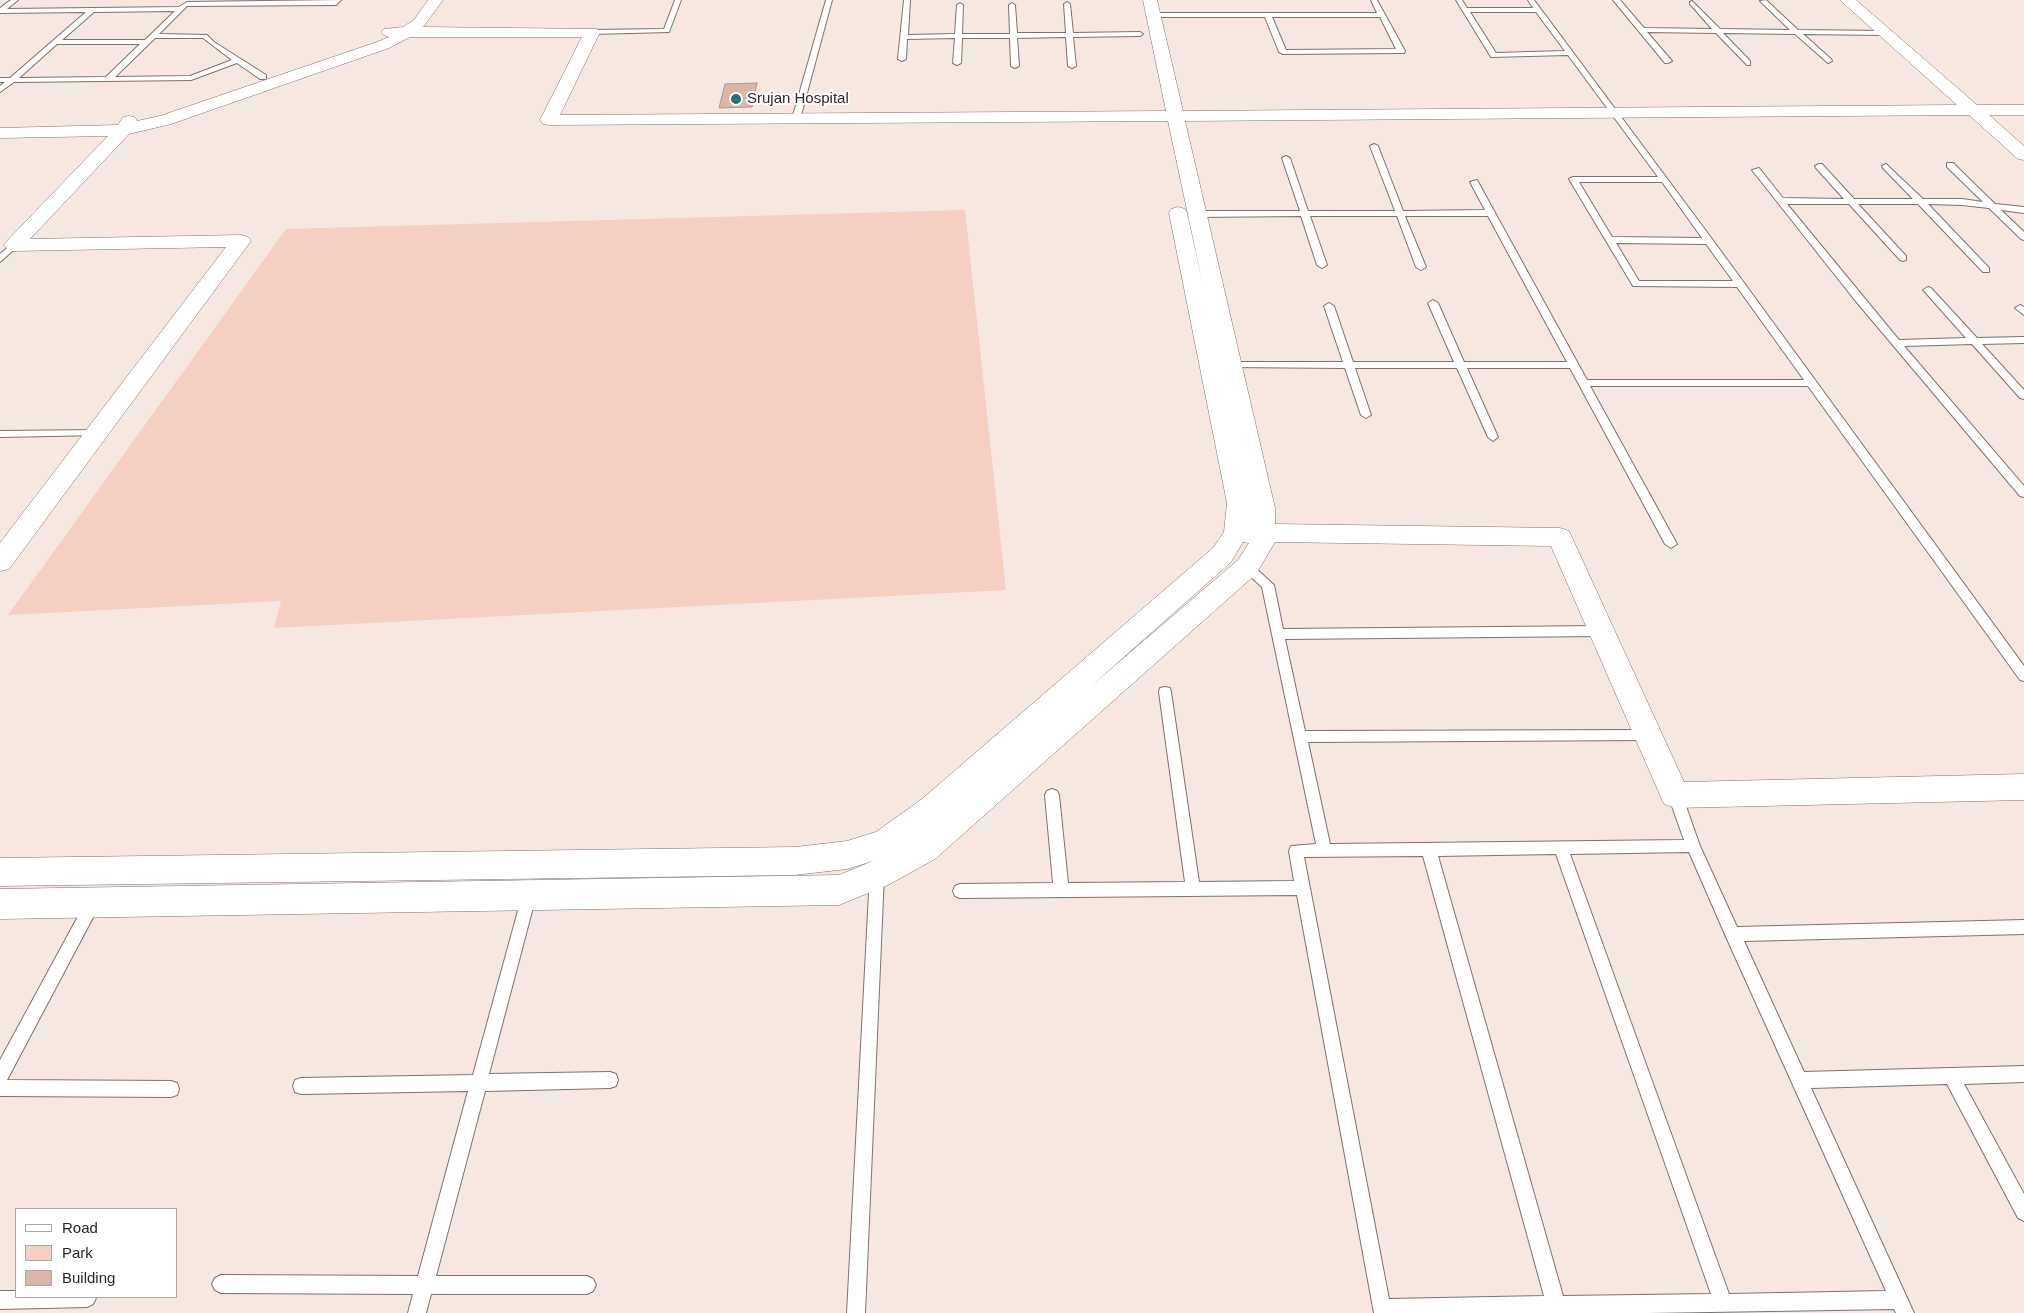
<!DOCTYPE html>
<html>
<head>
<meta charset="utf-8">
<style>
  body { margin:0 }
  #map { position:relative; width:2024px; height:1313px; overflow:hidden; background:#f7e7e1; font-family:Arial,sans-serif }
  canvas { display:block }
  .legend { position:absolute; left:15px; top:1208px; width:162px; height:90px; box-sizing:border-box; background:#fff; border:1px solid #aba9a8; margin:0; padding:6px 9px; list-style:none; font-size:15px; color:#2c2725 }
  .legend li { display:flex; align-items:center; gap:10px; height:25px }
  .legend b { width:25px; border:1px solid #aba9a8 }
</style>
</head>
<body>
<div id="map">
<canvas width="2024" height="1313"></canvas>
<ul class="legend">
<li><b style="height:6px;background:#fff"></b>Road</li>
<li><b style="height:14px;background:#f5cfc1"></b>Park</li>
<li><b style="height:14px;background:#ddb5a6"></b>Building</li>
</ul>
</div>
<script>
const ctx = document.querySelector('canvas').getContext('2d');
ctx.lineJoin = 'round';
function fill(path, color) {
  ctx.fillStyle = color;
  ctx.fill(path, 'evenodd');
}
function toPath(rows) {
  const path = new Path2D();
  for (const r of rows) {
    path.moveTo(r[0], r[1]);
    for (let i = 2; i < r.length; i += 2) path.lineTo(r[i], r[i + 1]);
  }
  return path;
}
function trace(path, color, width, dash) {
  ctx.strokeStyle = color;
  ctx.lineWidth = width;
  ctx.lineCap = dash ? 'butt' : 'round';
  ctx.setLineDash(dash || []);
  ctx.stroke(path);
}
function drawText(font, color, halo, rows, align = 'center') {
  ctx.font = font + ' Arial,sans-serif';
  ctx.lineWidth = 4;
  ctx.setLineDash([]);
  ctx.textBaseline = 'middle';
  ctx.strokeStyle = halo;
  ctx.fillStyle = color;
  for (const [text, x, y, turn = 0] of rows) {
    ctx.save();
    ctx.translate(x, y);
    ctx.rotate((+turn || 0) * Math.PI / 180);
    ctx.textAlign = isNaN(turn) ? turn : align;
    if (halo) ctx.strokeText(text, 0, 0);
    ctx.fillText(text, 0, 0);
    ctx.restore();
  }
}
fill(toPath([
  [965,210,1006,590,274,628,281,601,8,615,286,229]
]), '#f5cfc1');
const building = toPath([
  [757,83,752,107,719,108,725,84,757,83]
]);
fill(building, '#ddb5a6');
trace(building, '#a79893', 1);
const lane = toPath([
  [11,0,18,0,7,9,179,7,187,2,341,0,336,5,187,6,159,34,207,35,214,42,266,75,266,79,260,79,237,63,191,80,14,82,0,92,0,86,5,82,0,82,0,78,10,78,86,12,0,13,0,8,11,0],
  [175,11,145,40,62,40,94,12,175,11],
  [155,38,203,38,232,60,190,76,115,77,155,38],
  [57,44,140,44,106,77,19,78,57,44],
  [675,0,681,0,669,32,592,34,589,32,592,30,664,29,675,0],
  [826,0,832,0,800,119,793,121,792,119,826,0],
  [904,0,910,0,908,35,955,34,957,5,960,3,963,5,962,34,1010,34,1009,5,1012,3,1015,5,1017,33,1066,33,1064,4,1067,2,1070,4,1073,33,1140,32,1143,34,1140,36,1073,37,1076,66,1072,68,1068,66,1066,37,1017,38,1019,66,1015,68,1011,66,1010,38,962,38,961,63,957,65,953,63,955,38,907,39,906,59,902,61,898,59,904,0],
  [1371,0,1377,0,1405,51,1404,53,1283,54,1279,52,1265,17,1153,17,1150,15,1153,13,1377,13,1371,0],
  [1272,17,1380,17,1396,49,1286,50,1272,17],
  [1456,0,1462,0,1467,8,1533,8,1528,0,1534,0,1712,239,2024,666,2024,681,2020,680,1808,386,1590,386,1677,544,1671,548,1665,544,1570,368,1467,368,1498,437,1493,441,1488,437,1457,368,1355,368,1371,415,1366,418,1361,415,1345,368,1227,367,1226,365,1231,362,1343,362,1324,306,1329,303,1334,306,1353,362,1454,362,1428,303,1433,300,1438,303,1464,362,1567,362,1488,216,1405,216,1426,267,1421,270,1416,267,1397,216,1310,216,1327,265,1322,268,1317,265,1301,216,1197,217,1193,214,1197,211,1300,211,1282,158,1286,156,1290,158,1308,211,1395,211,1370,146,1374,144,1378,146,1403,211,1485,210,1470,182,1477,180,1587,380,1804,380,1737,287,1633,286,1569,179,1573,177,1658,177,1568,55,1491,57,1456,0],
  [1470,12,1536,12,1565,51,1496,53,1470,12],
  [1579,182,1662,182,1702,238,1612,237,1579,182],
  [1616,243,1706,244,1733,281,1639,281,1616,243],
  [1613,0,1620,0,1644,28,1712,29,1690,4,1690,2,1692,1,1720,29,1790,30,1760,1,1766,0,1798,30,1885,31,1888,33,1885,35,1803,34,1831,59,1832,61,1828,63,1795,34,1723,33,1750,61,1750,65,1747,65,1716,33,1647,32,1672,61,1668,63,1665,63,1613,0],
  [1947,163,1953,163,1995,204,2024,207,2024,213,2001,210,2024,232,2024,240,2021,239,1989,208,1962,205,1928,204,1989,268,1989,272,1983,272,1918,204,1858,204,1906,256,1906,260,1903,261,1900,260,1849,204,1787,204,1899,340,1966,338,1925,292,1923,290,1928,287,1931,288,1977,338,2024,337,2024,343,1982,344,2024,390,2024,399,2020,398,1972,344,1904,346,2024,486,2024,497,2020,496,1854,299,1752,170,1759,168,1783,198,1844,199,1816,168,1815,166,1819,164,1822,164,1854,199,1913,199,1883,168,1882,166,1886,164,1923,199,1962,199,1983,202,1947,167,1947,163],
  [14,242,17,243,17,247,0,262,0,254,14,242],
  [2020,305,2024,307,2024,315,2015,308,2020,305],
  [97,430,101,431,102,433,101,435,0,437,0,431,97,430],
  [1247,563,1251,564,1274,585,1283,629,1602,626,1606,628,1608,631,1606,634,1602,636,1285,639,1305,731,1648,730,1653,731,1655,735,1653,739,1648,740,1308,742,1330,844,1684,840,1668,795,1670,791,1675,789,1680,791,1682,795,1700,846,1737,927,2024,920,2024,934,1744,941,1804,1072,2024,1066,2024,1082,1964,1084,2024,1194,2024,1221,2018,1218,1947,1084,1811,1088,1914,1313,1896,1313,1894,1309,1648,1313,1374,1313,1297,895,960,898,955,896,953,891,955,886,960,884,1053,883,1045,795,1047,791,1052,789,1057,791,1059,795,1068,883,1185,882,1159,692,1160,688,1165,687,1170,688,1171,692,1199,882,1294,881,1289,851,1291,846,1316,844,1262,587,1243,570,1241,567,1247,563],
  [1689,852,1727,939,1886,1291,1729,1294,1570,854,1689,852],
  [1556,854,1711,1294,1563,1296,1438,856,1556,854],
  [1423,856,1544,1296,1389,1299,1304,857,1423,856],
  [877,867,882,869,884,874,865,1313,847,1313,870,874,872,869,877,867],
  [529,889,534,891,536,896,489,1074,610,1072,616,1074,618,1080,616,1086,610,1088,485,1091,436,1276,587,1276,593,1279,596,1285,593,1291,587,1294,431,1294,426,1313,408,1313,413,1294,221,1293,215,1290,212,1284,215,1278,221,1275,418,1276,468,1091,301,1094,295,1092,293,1086,295,1080,301,1078,473,1075,522,896,524,891,529,889],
  [93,896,98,898,100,903,98,908,7,1080,171,1081,177,1083,179,1089,177,1095,171,1097,0,1096,0,1060,88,898,93,896],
  [0,1291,16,1291,16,1297,96,1298,93,1304,87,1307,0,1309,0,1291]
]);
const secondary = toPath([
  [428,0,443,0,423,27,597,29,600,32,560,115,1166,111,1143,0,1157,0,1183,111,1957,105,1840,0,1856,0,1977,105,2024,105,2024,115,1989,115,2024,146,2024,160,2018,159,1969,115,1185,121,1275,508,1275,524,1560,528,1569,531,1684,782,2024,774,2024,800,1675,808,1664,804,1660,795,1551,546,1275,542,1256,574,935,859,888,885,839,905,0,919,0,889,839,875,873,861,847,869,795,875,0,886,0,858,795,847,847,841,876,832,922,799,1213,548,1224,532,1227,503,1169,213,1171,209,1178,207,1185,209,1187,213,1203,285,1168,121,549,125,543,124,540,120,582,37,410,37,389,48,171,124,129,134,30,239,241,235,248,237,251,241,9,569,0,571,0,543,226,247,14,251,7,249,4,245,7,241,108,136,0,138,0,128,118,125,123,117,129,116,135,117,137,121,160,116,377,42,389,37,384,35,381,32,384,29,403,27,414,20,428,0],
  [1243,542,1249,543,1238,560,1090,687,1231,562,1243,542]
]);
trace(lane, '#7f716c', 2);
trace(secondary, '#7f716c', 1);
fill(lane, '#fff');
fill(secondary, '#fff');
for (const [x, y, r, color] of [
  [736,99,6,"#257075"]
]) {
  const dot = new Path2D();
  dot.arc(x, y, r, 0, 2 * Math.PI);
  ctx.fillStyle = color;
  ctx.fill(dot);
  trace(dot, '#fff', 2);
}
drawText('15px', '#2c2725', '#fff', [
  ["Srujan Hospital",747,99]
], 'left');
</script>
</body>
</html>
